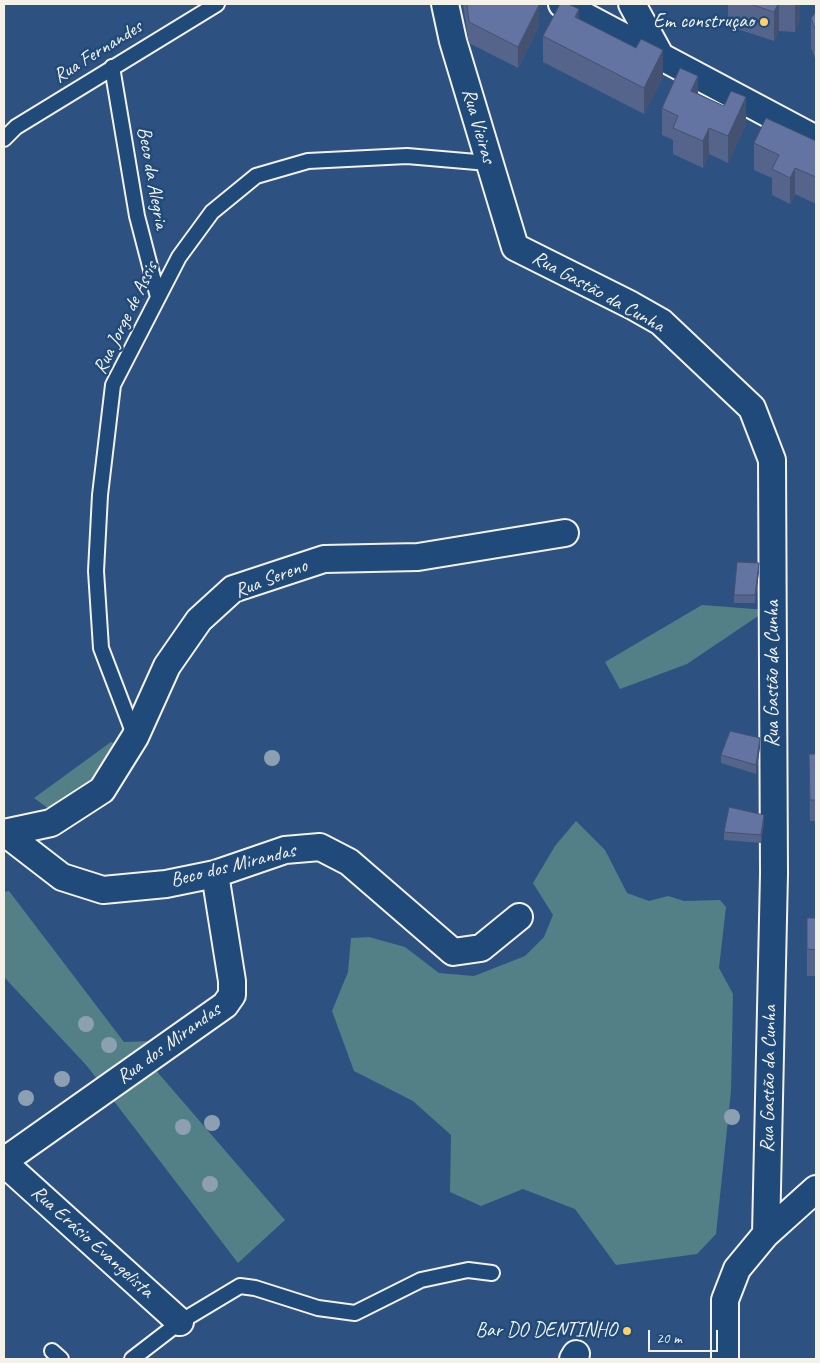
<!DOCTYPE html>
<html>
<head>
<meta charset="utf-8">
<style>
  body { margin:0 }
  #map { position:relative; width:820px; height:1363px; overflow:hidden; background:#2d5282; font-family:Caveat,sans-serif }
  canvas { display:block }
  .frame { position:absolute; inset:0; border:5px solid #f4f1e8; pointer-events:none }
  .scale { position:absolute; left:648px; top:1330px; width:70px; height:22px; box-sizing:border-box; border:2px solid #f4f1e8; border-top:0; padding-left:6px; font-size:15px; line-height:18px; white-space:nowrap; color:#f4f1e8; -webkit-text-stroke:4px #1f4a7a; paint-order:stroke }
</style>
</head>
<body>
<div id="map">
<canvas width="820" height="1363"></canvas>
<div class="frame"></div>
<div class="scale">20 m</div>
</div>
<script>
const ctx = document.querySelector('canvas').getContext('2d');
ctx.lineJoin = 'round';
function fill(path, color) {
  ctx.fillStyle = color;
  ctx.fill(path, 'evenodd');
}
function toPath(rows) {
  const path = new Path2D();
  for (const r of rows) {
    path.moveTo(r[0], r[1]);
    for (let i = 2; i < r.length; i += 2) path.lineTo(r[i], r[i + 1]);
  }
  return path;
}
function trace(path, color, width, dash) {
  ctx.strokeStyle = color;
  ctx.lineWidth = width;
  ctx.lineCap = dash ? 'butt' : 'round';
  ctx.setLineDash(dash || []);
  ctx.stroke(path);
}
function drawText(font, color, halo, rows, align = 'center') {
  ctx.font = font + ' Caveat,sans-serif';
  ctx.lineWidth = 5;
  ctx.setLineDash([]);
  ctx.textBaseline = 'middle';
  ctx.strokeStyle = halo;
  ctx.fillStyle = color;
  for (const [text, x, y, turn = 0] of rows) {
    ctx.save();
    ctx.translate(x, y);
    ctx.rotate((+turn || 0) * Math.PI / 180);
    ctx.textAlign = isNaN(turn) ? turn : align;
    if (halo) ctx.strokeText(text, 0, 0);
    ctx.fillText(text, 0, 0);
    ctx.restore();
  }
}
fill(toPath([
  [702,605,767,610,687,664,620,689,605,662],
  [111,742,120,746,109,773,57,815,34,798],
  [576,821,605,850,627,893,649,901,668,896,684,901,720,900,726,907,719,968,733,994,731,1091,716,1234,697,1254,616,1265,575,1209,523,1189,481,1206,450,1192,451,1135,413,1101,354,1071,332,1011,348,972,351,938,369,937,405,947,439,973,474,976,525,956,544,937,553,915,533,883,555,846],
  [9,891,124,1042,151,1041,153,1067,285,1220,238,1263,87,1066,4,977,4,892]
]), '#537f87');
const lane = toPath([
  [112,67,137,216,158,297],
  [4,139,16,127,217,4],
  [135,737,101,648,96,571,100,495,113,385,179,257,212,212,256,176,308,161,407,156,488,163],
  [52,1351,61,1359],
  [132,1359,180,1322,240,1286,255,1288,318,1308,355,1313,421,1280,468,1270,492,1273]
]);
const street = toPath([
  [445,4,453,41,515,247,631,305,661,322,752,408,772,460,774,874,766,1234],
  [562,4,816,139],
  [632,4,661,57],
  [4,833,51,823,102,790,135,737,167,666,199,620,233,589,324,559,418,557,565,533],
  [5,833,62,877,103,890,166,884,215,874,285,850,320,847,349,862,453,952,481,948,519,917],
  [4,1161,225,1005,232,995,232,981,215,874],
  [4,1163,180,1322],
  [573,1359,576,1354],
  [725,1359,725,1300,737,1269,766,1234,816,1189]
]);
trace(lane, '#f4f1e8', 18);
trace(street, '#f4f1e8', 30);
trace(lane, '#1f4a7a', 14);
trace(street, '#1f4a7a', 26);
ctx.fillStyle = '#8da0b2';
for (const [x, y] of [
  [272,758],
  [86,1024],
  [109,1045],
  [62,1079],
  [26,1098],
  [732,1117],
  [212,1123],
  [183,1127],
  [210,1184]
]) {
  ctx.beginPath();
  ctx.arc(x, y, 8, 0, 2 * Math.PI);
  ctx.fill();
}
fill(toPath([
  [463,4,537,4,539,26,518,68,469,43],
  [728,4,800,4,800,18,795,32,779,31,774,41,728,26],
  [816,12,816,59,815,58,811,48,811,18],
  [579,19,663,77,644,114,543,62,543,36],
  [698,94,746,124,728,163,709,154,703,168,673,154,673,140,662,135,662,108],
  [816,141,816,204,795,194,790,204,772,195,772,178,754,170,754,143],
  [759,571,755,603,734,603,734,595],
  [760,747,756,774,721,763,721,755],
  [809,754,816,754,816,821,810,821],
  [764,823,761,843,724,840,724,832],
  [807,918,816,918,816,976,807,976]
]), '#55648b');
fill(toPath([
  [778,4,779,4,779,31,774,41,774,12],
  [795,4,800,4,800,18,795,32],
  [539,5,539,26,518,68,518,47],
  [579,9,579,36,575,17],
  [663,50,663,77,644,114,644,88],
  [698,76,698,102,691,91],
  [746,97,746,124,728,163,728,136],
  [709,128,709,154,703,168,703,141],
  [795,168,795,194,790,204,790,178],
  [759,563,759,571,755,603,755,595],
  [760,738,760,747,756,774,756,765],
  [764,815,764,823,761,843,761,835]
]), '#455171');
const building = toPath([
  [467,4,537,4,539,5,518,47,469,22,467,4],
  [560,4,568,4,579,9,575,17,636,48,641,39,663,50,644,88,543,36,560,4],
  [750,4,778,4,774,12,750,4],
  [816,12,816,29,815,29,811,18,816,12],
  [680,68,698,76,691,91,724,106,731,91,746,97,728,136,709,128,703,141,673,128,678,116,662,108,680,68],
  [766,118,816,141,816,177,795,168,790,178,772,169,779,155,754,143,766,118],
  [737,562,759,563,755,595,734,595,737,562],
  [730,731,760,738,756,765,721,755,730,731],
  [809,754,816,754,816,800,810,800,809,754],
  [729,807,764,815,761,835,724,832,729,807],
  [807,918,816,918,816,950,807,949,807,918]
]);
fill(building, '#6374a2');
trace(building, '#455171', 1);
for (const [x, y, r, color] of [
  [764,22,5,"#ffd166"],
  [627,1331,5,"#ffd166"]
]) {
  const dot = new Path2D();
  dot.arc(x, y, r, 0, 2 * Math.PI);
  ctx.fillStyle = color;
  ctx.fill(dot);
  trace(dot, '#1f4a7a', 2);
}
drawText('20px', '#f4f1e8', '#1f4a7a', [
  ["Em construçao",754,22],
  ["Bar DO DENTINHO",617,1331]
], 'right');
drawText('20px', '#f4f1e8', '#1f4a7a', [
  ["Rua Fernandes",98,52,-32],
  ["Rua Vieiras",478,126,74],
  ["Beco da Alegria",152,178,80],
  ["Rua Gastão da Cunha",598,292,29],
  ["Rua Jorge de Assis",126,318,-64],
  ["Rua Sereno",271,579,-21],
  ["Rua Gastão da Cunha",773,674,-90],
  ["Beco dos Mirandas",233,866,-14],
  ["Rua dos Mirandas",169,1044,-36],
  ["Rua Gastão da Cunha",769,1079,-89],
  ["Rua Erásio Evangelista",92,1242,42]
]);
</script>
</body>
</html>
